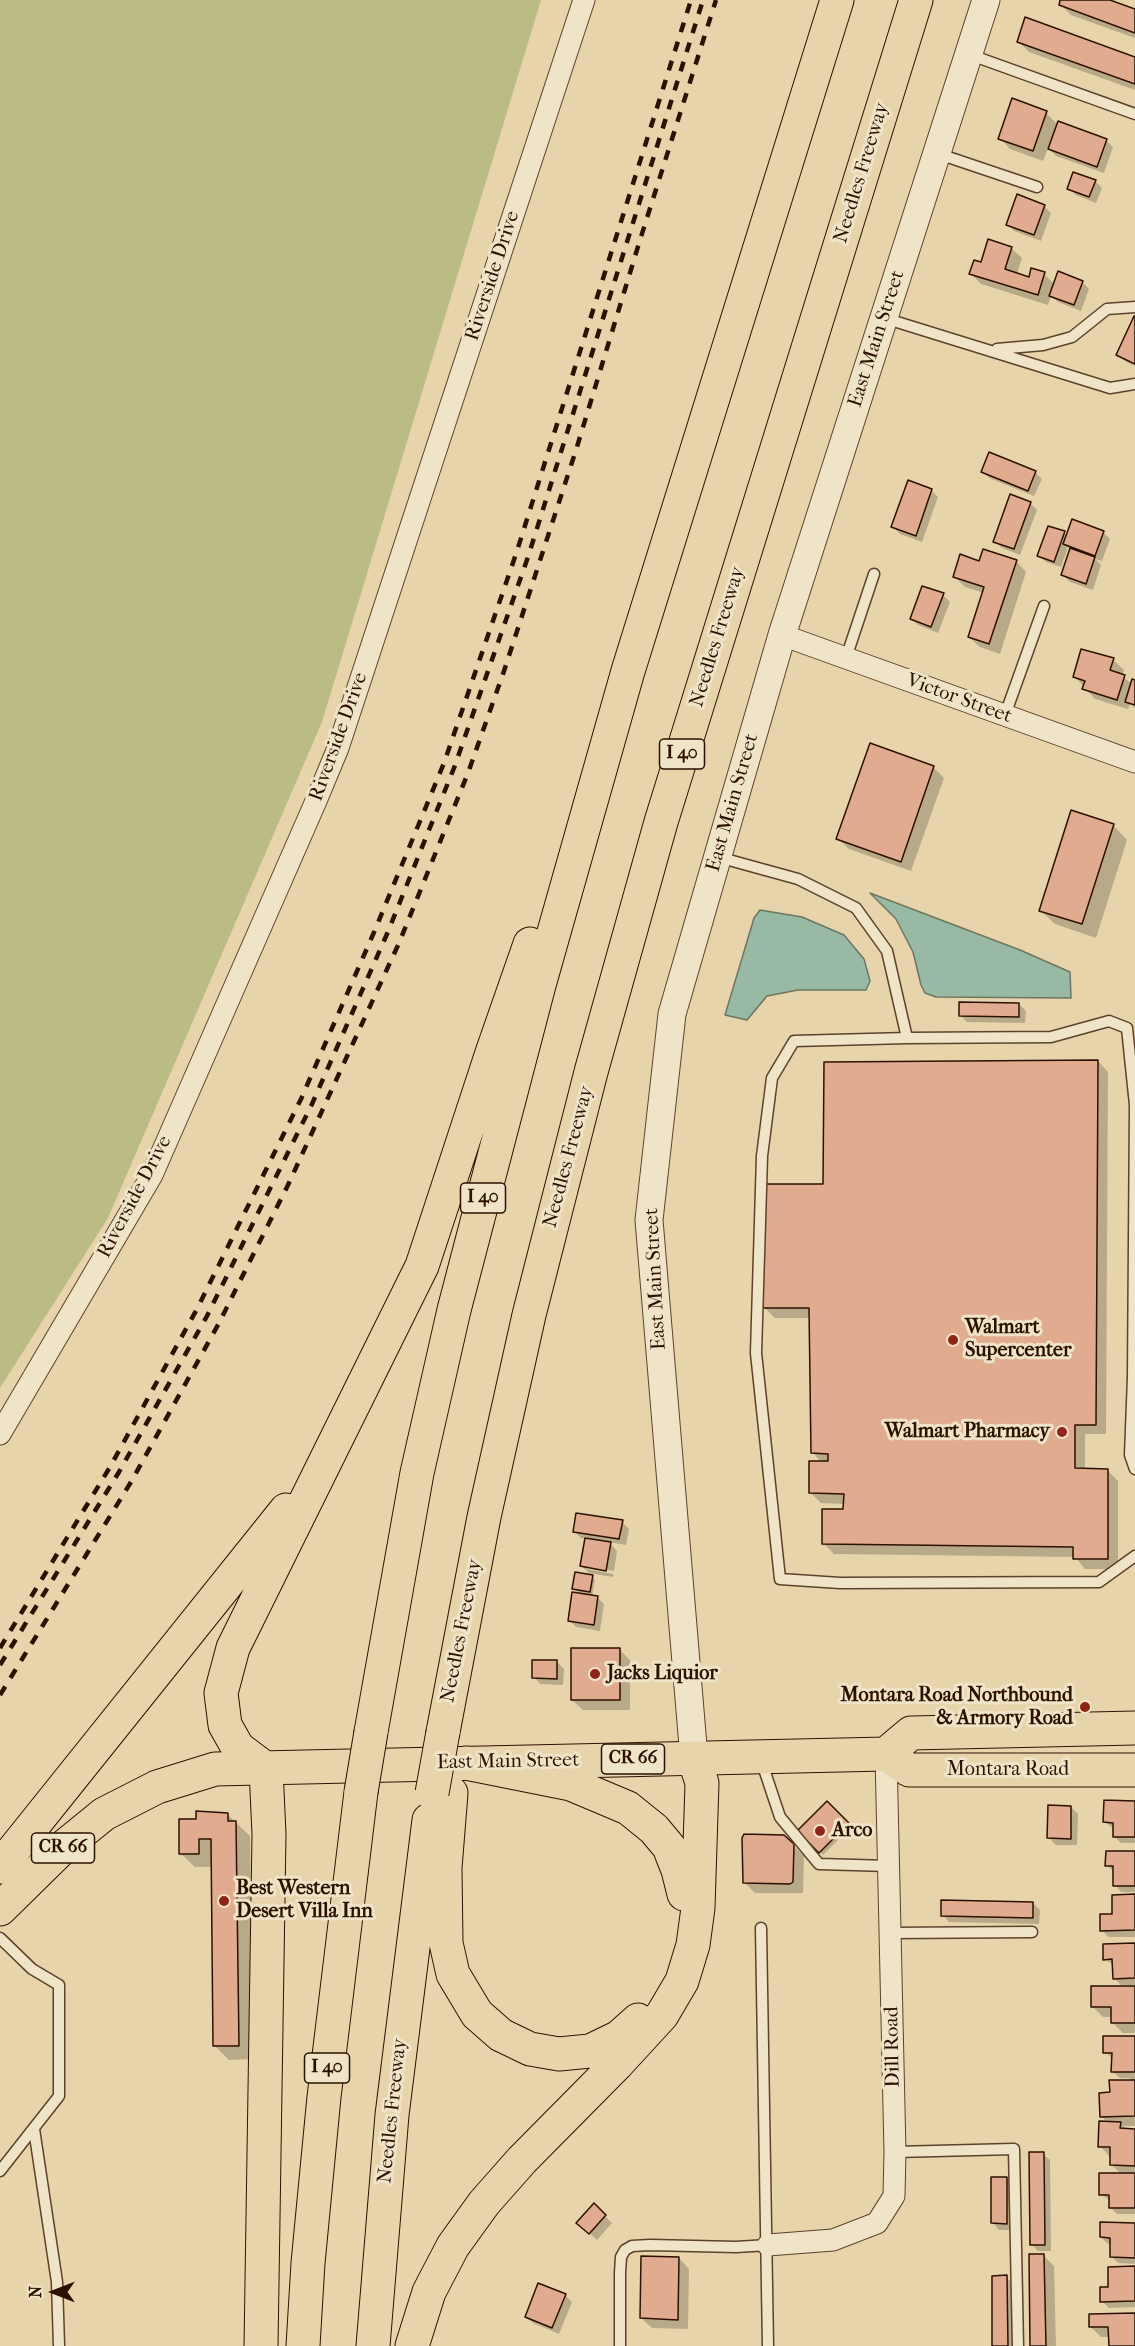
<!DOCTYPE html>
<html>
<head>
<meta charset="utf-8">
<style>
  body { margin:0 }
  #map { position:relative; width:1135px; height:2346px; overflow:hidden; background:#e7d4ab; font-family:"IM FELL French Canon",serif }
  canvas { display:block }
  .north { position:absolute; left:24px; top:2262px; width:60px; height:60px; -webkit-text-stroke:4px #efe3c8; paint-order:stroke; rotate:270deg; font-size:16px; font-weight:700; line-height:24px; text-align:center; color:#2d1100 }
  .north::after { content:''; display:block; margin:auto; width:21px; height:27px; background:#2d1100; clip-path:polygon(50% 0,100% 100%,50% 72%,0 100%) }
</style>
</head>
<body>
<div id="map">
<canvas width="1135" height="2346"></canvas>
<div class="north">N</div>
</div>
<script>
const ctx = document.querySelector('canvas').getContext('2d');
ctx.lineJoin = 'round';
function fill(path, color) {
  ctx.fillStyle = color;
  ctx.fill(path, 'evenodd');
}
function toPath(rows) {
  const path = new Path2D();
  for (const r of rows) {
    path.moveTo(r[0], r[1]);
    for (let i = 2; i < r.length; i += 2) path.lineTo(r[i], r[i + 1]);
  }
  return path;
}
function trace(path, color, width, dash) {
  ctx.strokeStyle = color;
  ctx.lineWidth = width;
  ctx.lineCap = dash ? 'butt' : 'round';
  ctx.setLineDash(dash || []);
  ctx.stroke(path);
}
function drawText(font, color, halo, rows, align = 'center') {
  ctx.font = font + ' "IM FELL French Canon",serif';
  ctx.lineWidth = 6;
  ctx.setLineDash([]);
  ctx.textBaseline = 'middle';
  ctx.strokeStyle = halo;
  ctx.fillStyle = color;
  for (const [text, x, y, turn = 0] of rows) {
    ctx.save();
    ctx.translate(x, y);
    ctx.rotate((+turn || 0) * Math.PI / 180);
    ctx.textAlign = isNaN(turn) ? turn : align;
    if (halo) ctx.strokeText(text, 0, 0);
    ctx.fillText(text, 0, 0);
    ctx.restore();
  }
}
fill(toPath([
  [0,0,541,0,322,722,108,1218,0,1388]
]), '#bbbb85');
const water = toPath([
  [870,893,1020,950,1070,972,1071,998,936,997,925,993,921,985,913,952,896,919,870,893],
  [760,910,802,917,844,935,864,959,870,981,866,990,798,990,767,996,747,1020,725,1015,754,918,760,910]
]);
fill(water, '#98b9a3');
trace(water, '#6d7662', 1.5);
fill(toPath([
  [1062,0,1106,0,1135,11,1135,38,1071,15,1060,4],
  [1018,41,1135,59,1135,90,1029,52],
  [1046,113,1058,125,1106,140,1113,147,1104,173,1056,156,1048,148,1043,161,1010,149,1000,138],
  [1095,181,1102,188,1096,203,1076,195,1069,189],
  [1044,206,1051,213,1041,241,1014,231,1008,224],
  [1011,248,1022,258,1017,274,1030,278,1044,274,1055,285,1082,282,1089,289,1081,311,1058,302,1051,296,1048,305,981,284,971,274,982,264],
  [1135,318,1135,366,1125,361,1118,354],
  [983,471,1035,472,1042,479,1034,496,989,478],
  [931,490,938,497,922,542,900,534,893,527],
  [1030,503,1037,510,1020,555,1002,548,995,541],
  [1103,532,1110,539,1102,561,1095,559,1101,565,1093,590,1070,582,1063,575,1071,550,1068,547,1061,567,1046,562,1039,556,1064,533,1067,536],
  [1016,561,1026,572,1000,654,980,647,969,637,984,593,965,587,955,577,980,563],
  [943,595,950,602,938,633,918,625,912,619],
  [1113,660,1124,670,1122,676,1132,684,1135,682,1135,708,1130,704,1128,709,1095,699,1075,677],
  [933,767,944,778,911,871,849,849,838,839],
  [1113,825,1127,840,1096,938,1055,924,1040,910],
  [1019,1004,1026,1011,1025,1023,967,1022,960,1015],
  [1098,1061,1108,1072,1106,1434,1085,1434,1085,1470,1107,1470,1118,1481,1118,1569,1085,1569,1075,1557,834,1554,823,1543,845,1510,845,1504,821,1503,810,1492,822,1463,813,1453,810,1318,775,1318,764,1307,824,1185],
  [622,1522,629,1529,626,1545,609,1542,617,1551,614,1571,587,1566,587,1569,613,1574,613,1577,589,1573,582,1566,587,1539,581,1538,574,1531],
  [592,1577,595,1580,592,1596,597,1597,604,1604,600,1631,576,1627,570,1621,580,1595,574,1588],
  [619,1649,630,1660,630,1710,583,1710,572,1700],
  [557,1662,564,1669,563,1685,540,1684,534,1677],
  [1135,1802,1135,1843,1121,1843,1114,1836,1114,1829,1105,1822],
  [827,1803,851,1827,823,1855,799,1831],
  [1071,1807,1078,1814,1077,1845,1056,1845,1049,1838],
  [228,1815,250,1836,252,2059,229,2060,215,2046,213,1867,195,1867,180,1853,197,1820],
  [783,1836,804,1856,803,1893,755,1893,744,1882],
  [1135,1853,1135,1892,1121,1892,1115,1885,1114,1872,1107,1865],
  [1135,1896,1135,1937,1108,1937,1102,1930,1113,1915],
  [1033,1903,1040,1910,1039,1924,949,1922,943,1915],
  [1135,1944,1135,1985,1123,1985,1123,1987,1114,1978,1114,1966,1105,1959],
  [1135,1988,1135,2033,1123,2033,1112,2022,1113,2017,1103,2017,1092,2006],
  [1135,2038,1135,2126,1123,2126,1127,2130,1135,2130,1135,2214,1117,2214,1110,2207,1110,2201,1101,2194,1121,2174,1112,2165,1110,2157,1100,2146,1108,2123,1101,2116,1111,2094,1130,2081,1130,2078,1120,2078,1113,2072,1113,2059,1105,2052],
  [1043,2154,1050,2160,1051,2251,1038,2251,1031,2244],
  [1007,2179,1014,2186,1013,2230,999,2230,993,2223],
  [594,2206,612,2223,597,2240,579,2223],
  [1135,2224,1135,2264,1118,2263,1111,2256,1111,2244,1108,2244,1101,2237],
  [1044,2256,1054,2266,1056,2346,1032,2346],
  [679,2258,689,2269,688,2329,652,2328,641,2318],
  [1135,2267,1135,2307,1109,2308,1102,2301,1110,2288],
  [1006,2277,1013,2284,1014,2346,994,2346],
  [565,2295,572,2302,559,2334,533,2323,526,2317],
  [1135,2315,1135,2346,1110,2346,1110,2337,1101,2337,1091,2327]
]), '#0003');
const building = toPath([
  [1060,0,1110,0,1135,9,1135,33,1059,5,1060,0],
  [1025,17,1135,57,1135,84,1017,42,1025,17],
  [1012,98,1047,111,1033,151,998,139,1012,98],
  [1058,121,1107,139,1097,167,1048,149,1058,121],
  [1073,172,1096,180,1089,197,1067,189,1073,172],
  [1017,194,1045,205,1034,235,1006,225,1017,194],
  [988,239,1012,247,1005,269,1029,277,1031,268,1045,272,1038,295,969,274,974,260,981,262,988,239],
  [1058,271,1083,281,1074,305,1049,296,1058,271],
  [1134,316,1135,316,1135,364,1116,355,1134,316],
  [989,452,1036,471,1028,491,981,472,989,452],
  [908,480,932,489,916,536,891,527,908,480],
  [1010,494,1031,502,1014,549,993,542,1010,494],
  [1072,519,1104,531,1095,556,1063,544,1072,519],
  [1048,526,1065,531,1054,562,1037,556,1048,526],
  [1070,548,1095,557,1086,584,1061,575,1070,548],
  [983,549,1017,560,989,644,968,637,984,587,953,577,960,554,979,561,983,549],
  [922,586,944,593,931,627,910,619,922,586],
  [1081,649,1114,658,1110,670,1125,675,1117,700,1082,689,1085,681,1073,677,1081,649],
  [1132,679,1135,680,1135,705,1125,702,1132,679],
  [870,743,934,766,901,862,836,839,870,743],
  [1071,810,1114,824,1082,924,1039,911,1071,810],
  [959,1002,1019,1003,1019,1017,959,1016,959,1002],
  [1098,1060,1096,1425,1075,1425,1075,1468,1108,1469,1108,1559,1073,1559,1073,1547,822,1544,822,1509,843,1509,844,1494,809,1493,809,1461,828,1461,828,1454,811,1453,809,1308,763,1308,762,1184,823,1184,824,1062,1098,1060],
  [576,1513,623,1520,619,1539,573,1532,576,1513],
  [585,1538,611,1542,606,1571,580,1566,585,1538],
  [575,1572,593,1575,590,1592,572,1589,575,1572],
  [572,1592,598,1596,594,1625,568,1621,572,1592],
  [571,1648,620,1648,620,1700,571,1700,571,1648],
  [532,1660,557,1660,557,1679,532,1678,532,1660],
  [1104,1800,1135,1801,1135,1837,1113,1837,1113,1823,1103,1822,1104,1800],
  [827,1801,849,1823,819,1853,797,1831,827,1801],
  [1048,1805,1071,1806,1071,1839,1047,1838,1048,1805],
  [196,1811,228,1813,228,1821,236,1821,239,2046,213,2046,211,1839,199,1839,199,1854,179,1854,179,1819,196,1819,196,1811],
  [744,1834,784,1835,794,1844,793,1882,790,1884,743,1883,742,1838,744,1834],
  [1106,1851,1135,1851,1135,1886,1113,1886,1113,1866,1105,1866,1106,1851],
  [1135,1894,1135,1930,1100,1931,1100,1914,1112,1914,1112,1895,1135,1894],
  [941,1900,1033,1902,1033,1918,941,1916,941,1900],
  [1135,1943,1135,1978,1113,1979,1112,1959,1103,1960,1103,1944,1135,1943],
  [1091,1986,1135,1986,1135,2023,1111,2023,1111,2007,1091,2007,1091,1986],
  [1103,2036,1135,2036,1135,2072,1111,2072,1112,2053,1103,2053,1103,2036],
  [1109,2080,1135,2080,1135,2116,1100,2117,1099,2093,1110,2092,1109,2080],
  [1099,2121,1121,2122,1120,2128,1135,2129,1135,2166,1110,2165,1110,2147,1098,2147,1099,2121],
  [1029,2152,1044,2152,1045,2245,1030,2245,1029,2152],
  [1099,2173,1135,2173,1135,2208,1109,2208,1109,2195,1099,2195,1099,2173],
  [991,2177,1007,2177,1007,2224,991,2223,991,2177],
  [594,2203,606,2215,589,2234,576,2223,594,2203],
  [1100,2222,1135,2223,1135,2258,1110,2257,1110,2238,1100,2237,1100,2222],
  [1029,2254,1044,2254,1046,2346,1030,2346,1029,2254],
  [641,2256,679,2257,678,2320,640,2318,641,2256],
  [1135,2266,1135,2301,1100,2302,1100,2287,1108,2287,1108,2267,1135,2266],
  [1007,2275,1008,2346,992,2346,992,2276,1007,2275],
  [538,2283,566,2294,552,2328,525,2317,538,2283],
  [1135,2313,1135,2346,1109,2346,1108,2327,1089,2327,1089,2314,1135,2313]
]);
fill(building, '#e1ab8f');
trace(building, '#2d1100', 1.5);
const service = toPath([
  [968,54,1135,114],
  [936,153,1037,187],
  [884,318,1110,388,1135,384],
  [997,349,1043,345,1072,337,1107,309,1135,307],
  [846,658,874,574],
  [1005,715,1044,606],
  [718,857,798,879,856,908,887,951,907,1038,1051,1037,1109,1021,1127,1028,1135,1105,1133,1377,1130,1455,1135,1469],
  [907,1038,794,1041,772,1078,762,1156,756,1353,780,1579,840,1583,1099,1582,1135,1556],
  [761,1760,780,1817,819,1864,889,1866],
  [761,1928,768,2346],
  [890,1933,1032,1932],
  [0,1938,32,1969,59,1985,59,2096,0,2171],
  [34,2129,57,2282,59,2346],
  [895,2152,1014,2149,1018,2346],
  [620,2346,620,2273,621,2257,625,2250,632,2246,650,2245,736,2247,768,2245]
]);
const minor = toPath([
  [782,635,1135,762],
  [0,1434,152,1175,316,801,338,748,584,0],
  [768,2245,833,2240,877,2223,894,2196,895,2152,886,1754]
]);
const tertiary = toPath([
  [694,1758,649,1220,672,1014,782,635,986,0]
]);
const primary = toPath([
  [886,1754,911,1733,1135,1728],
  [0,1909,61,1849,104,1814,157,1787,215,1769,886,1754,909,1770,1135,1770]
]);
const motorway = toPath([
  [371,1732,417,1473,454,1310,539,985,628,671,837,0],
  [443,1732,484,1517,529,1315,591,1072,661,822,916,0],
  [466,1763,571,1784,628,1808,654,1829,669,1847,678,1870,684,1894],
  [451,1793,445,1868,446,1943,453,1974,477,2014,501,2035,530,2049,559,2054,590,2051,619,2037,638,2020],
  [0,1867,286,1510],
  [261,2346,269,1834,266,1769,238,1748,225,1725,221,1693,233,1648,422,1266,492,1053,530,944],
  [303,2346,308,2263,324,2097,361,1792],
  [373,2346,392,2115,429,1820],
  [412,2346,429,2292,453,2246,484,2203,522,2160,616,2065,662,2015,682,1981,693,1945,698,1908,702,1783,694,1758]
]);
trace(service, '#5c422b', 13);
trace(minor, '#5c422b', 23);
trace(tertiary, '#5c422b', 29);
trace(primary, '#2d1100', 35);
trace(motorway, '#2d1100', 35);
trace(service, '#efe3c8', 10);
trace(minor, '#efe3c8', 21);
trace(tertiary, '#efe3c8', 27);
trace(primary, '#e7d4ab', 33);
trace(motorway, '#e7d4ab', 33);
trace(toPath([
  [0,1648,110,1467,197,1309,301,1099,375,930,444,763,516,554,691,0],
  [0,1665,119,1472,207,1316,312,1104,387,934,454,768,528,557,703,0],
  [0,1695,131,1482,219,1323,288,1185,399,943,468,773,504,671,576,450,640,240,716,0]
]), '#2d1100', 4.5, [10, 10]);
const motorwayBridge = toPath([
  [361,1792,371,1732],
  [432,1793,443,1732]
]);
trace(motorwayBridge, '#2d1100', 35, []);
trace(motorwayBridge, '#e7d4ab', 33);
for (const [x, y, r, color] of [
  [953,1340,6,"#8f2418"],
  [1062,1432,6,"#8f2418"],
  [595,1674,6,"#8f2418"],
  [1085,1707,6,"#8f2418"],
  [820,1831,6,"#8f2418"],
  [224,1901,6,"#8f2418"]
]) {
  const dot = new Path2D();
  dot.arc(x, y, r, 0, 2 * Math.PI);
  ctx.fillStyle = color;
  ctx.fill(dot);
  trace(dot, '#efe3c8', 2);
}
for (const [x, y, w] of [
  [682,754,45],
  [483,1198,45],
  [633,1759,63],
  [63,1848,63],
  [327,2068,45]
]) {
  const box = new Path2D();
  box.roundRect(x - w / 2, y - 15, w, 30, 4.5);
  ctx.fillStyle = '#efe3c8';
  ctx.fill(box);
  trace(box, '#2d1100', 1.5);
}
drawText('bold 18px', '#2d1100', null, [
  ["I 40",682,754],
  ["I 40",483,1198],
  ["CR 66",633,1759],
  ["CR 66",63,1848],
  ["I 40",327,2068]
]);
drawText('20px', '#2d1100', '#efe3c8', [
  ["Needles Freeway",862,173,-73],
  ["Riverside Drive",493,276,-72],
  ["East Main Street",877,339,-72],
  ["Needles Freeway",718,637,-73],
  ["Victor Street",959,699,20],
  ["Riverside Drive",339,737,-70],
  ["East Main Street",733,803,-74],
  ["Needles Freeway",569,1157,-75],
  ["Riverside Drive",135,1197,-62],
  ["East Main Street",656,1279,-93],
  ["Needles Freeway",462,1631,-79],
  ["East Main Street",508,1762,-1],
  ["Montara Road",1008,1770],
  ["Dill Road",893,2047,-91],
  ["Needles Freeway",393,2111,-84]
]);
drawText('bold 20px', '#2d1100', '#efe3c8', [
  ["Walmart",965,1328],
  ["Supercenter",965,1351],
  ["Walmart Pharmacy",1050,1432,"right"],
  ["Jacks Liquior",607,1674],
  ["Montara Road Northbound",1073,1696,"right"],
  ["& Armory Road",1073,1719,"right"],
  ["Arco",832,1831],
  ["Best Western",236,1889],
  ["Desert Villa Inn",236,1912]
], 'left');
</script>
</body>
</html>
